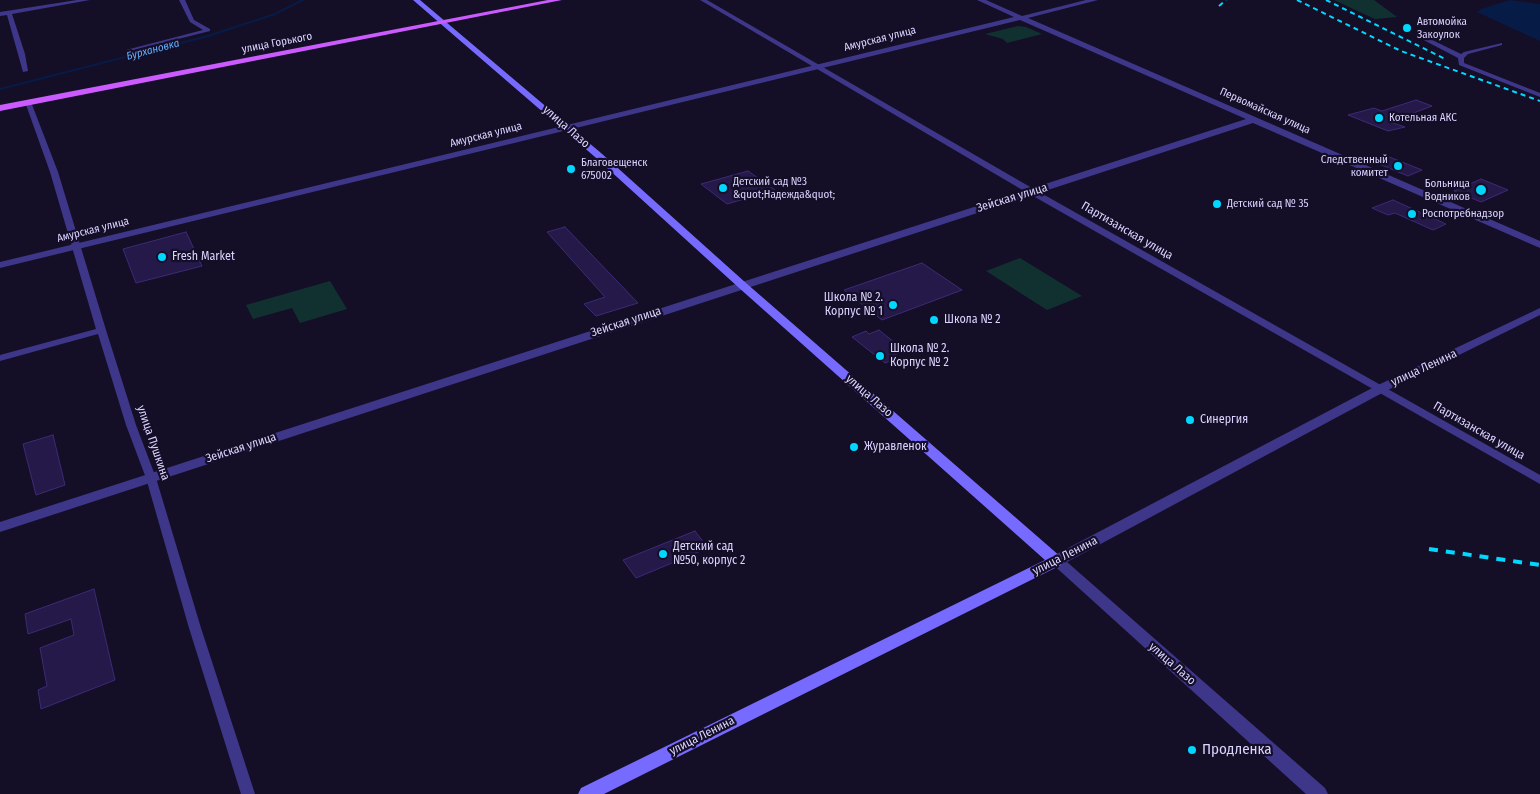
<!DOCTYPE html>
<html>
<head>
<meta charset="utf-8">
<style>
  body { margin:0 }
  canvas { display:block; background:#140e27 }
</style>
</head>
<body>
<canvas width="1540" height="794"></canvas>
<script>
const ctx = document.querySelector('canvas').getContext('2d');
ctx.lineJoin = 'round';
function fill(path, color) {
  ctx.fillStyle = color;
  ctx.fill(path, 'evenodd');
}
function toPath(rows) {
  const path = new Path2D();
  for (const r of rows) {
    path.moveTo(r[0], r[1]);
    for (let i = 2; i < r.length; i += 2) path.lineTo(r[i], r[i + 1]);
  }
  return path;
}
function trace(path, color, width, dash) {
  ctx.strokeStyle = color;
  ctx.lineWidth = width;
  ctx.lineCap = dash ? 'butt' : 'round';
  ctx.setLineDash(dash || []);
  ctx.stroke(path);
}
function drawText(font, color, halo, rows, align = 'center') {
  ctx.font = font + ' "Fira Sans Condensed",sans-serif';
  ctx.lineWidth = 4.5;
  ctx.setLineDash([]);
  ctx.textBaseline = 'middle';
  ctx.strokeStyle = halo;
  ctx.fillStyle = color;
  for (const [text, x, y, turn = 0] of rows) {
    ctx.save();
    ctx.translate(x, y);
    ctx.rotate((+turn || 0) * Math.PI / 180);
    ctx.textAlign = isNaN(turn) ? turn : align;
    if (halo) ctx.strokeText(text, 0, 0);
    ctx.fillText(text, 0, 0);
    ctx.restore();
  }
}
fill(toPath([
  [1334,0,1374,0,1397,17,1375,19],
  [1018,26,1026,27,1042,34,1007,43,1003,39,985,34],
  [1020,258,1082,296,1047,310,986,271],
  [330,281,347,309,300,323,292,308,253,319,246,305]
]), '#113131');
fill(toPath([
  [1510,0,1540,4,1540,41,1477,12,1481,9]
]), '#071b47');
trace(toPath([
  [0,89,208,36,275,14,303,0]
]), '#071b47', 2);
const building = toPath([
  [1416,100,1432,106,1390,122,1405,127,1388,131,1348,115,1374,108,1382,111,1416,100],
  [1387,156,1422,170,1408,176,1374,162,1387,156],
  [748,171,775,190,727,204,701,184,748,171],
  [1481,179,1508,190,1481,202,1454,191,1481,179],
  [1393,200,1446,224,1433,230,1395,213,1388,215,1372,208,1393,200],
  [565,227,638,303,596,316,584,304,605,297,547,232,565,227],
  [186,232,202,266,136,283,123,249,186,232],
  [922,263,962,290,882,320,844,290,922,263],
  [879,330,905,351,891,356,895,359,885,363,852,337,866,331,869,334,879,330],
  [53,435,65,485,36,495,23,444,53,435],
  [695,531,708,548,636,578,623,560,695,531],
  [94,589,115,680,41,709,38,690,47,686,40,648,74,635,71,619,28,634,25,614,94,589]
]);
fill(building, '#251949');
trace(building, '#3d2a76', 1);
fill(toPath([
  [77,0,90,0,12,14,25,54,28,71,23,72,7,15,0,16,0,12,77,0],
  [179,0,185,0,194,20,210,29,210,31,126,52,126,50,203,30,190,22,179,0],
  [700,0,707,0,1025,184,1540,475,1540,484,1019,188,700,0],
  [1416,34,1420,34,1461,54,1464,52,1502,43,1502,45,1468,54,1464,58,1464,63,1540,93,1540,97,1459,65,1458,58,1416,36,1416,34],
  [28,100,31,102,58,172,106,330,136,425,156,478,201,628,255,794,241,794,189,628,146,478,126,425,98,334,0,361,0,355,96,329,50,172,25,102,28,100]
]), '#3e3689');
fill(toPath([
  [977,0,986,0,1022,16,1086,0,1098,0,1028,18,1540,241,1540,248,1253,123,0,532,0,522,1246,119,1020,20,0,268,0,262,1014,17,977,0],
  [1540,308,1540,315,1384,392,1067,562,1325,788,1328,794,1306,794,1049,561,1051,557,1376,386,1540,308]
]), '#3e3689');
fill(toPath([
  [413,0,420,0,601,153,746,283,1061,557,1063,561,1061,565,604,794,578,794,581,788,1045,560,738,287,595,157,413,0]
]), '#776bff');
fill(toPath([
  [548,0,562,0,0,111,0,105,548,0]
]), '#cb5bff');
trace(toPath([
  [1297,0,1401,51,1540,101],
  [1326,0,1445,59],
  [1219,6,1226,0]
]), '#00d8ff', 2, [5, 4]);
trace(toPath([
  [1429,549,1540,565]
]), '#00d8ff', 4, [9, 8]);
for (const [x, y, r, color] of [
  [1407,28,5,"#00d8ff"],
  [1379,118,5,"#00d8ff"],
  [1398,166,5,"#00d8ff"],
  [571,169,5,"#00d8ff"],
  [723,188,5,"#00d8ff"],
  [1481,190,6,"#00d8ff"],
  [1217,204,5,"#00d8ff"],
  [1412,214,5,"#00d8ff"],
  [162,257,5,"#00d8ff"],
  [893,305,5,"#00d8ff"],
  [934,320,5,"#00d8ff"],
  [880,356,5,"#00d8ff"],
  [1190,420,5,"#00d8ff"],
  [854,447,5,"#00d8ff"],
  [663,554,5,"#00d8ff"],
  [1192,750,5,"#00d8ff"]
]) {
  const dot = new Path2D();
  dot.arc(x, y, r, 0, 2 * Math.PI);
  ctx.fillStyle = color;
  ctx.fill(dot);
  trace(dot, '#140e27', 2);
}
drawText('11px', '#dbd4ff', '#140e27', [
  ["Автомойка",1417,22],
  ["Закоулок",1417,35],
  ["Котельная АКС",1389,118],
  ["Следственный",1388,160,"right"],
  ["комитет",1388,173,"right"],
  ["Благовещенск",581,163],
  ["675002",581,176],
  ["Детский сад №3",733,182],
  ["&quot;Надежда&quot;",733,195],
  ["Больница",1470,184,"right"],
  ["Водников",1470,197,"right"],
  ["Детский сад № 35",1227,204],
  ["Роспотребнадзор",1422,214]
], 'left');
drawText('11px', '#dbd4ff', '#140e27', [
  ["Амурская улица",880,39,-14],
  ["улица Горького",277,43,-11],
  ["Первомайская улица",1265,111,24],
  ["Амурская улица",486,135,-14],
  ["Амурская улица",93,230,-14]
]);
drawText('italic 11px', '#62aeff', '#140e27', [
  ["Бурхановка",153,50,-15]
]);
drawText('12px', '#dbd4ff', '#140e27', [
  ["улица Лазо",566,127,41],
  ["Зейская улица",1012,198,-17],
  ["Партизанская улица",1127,231,30],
  ["Зейская улица",626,322,-18],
  ["улица Ленина",1424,368,-25],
  ["улица Лазо",869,396,41],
  ["Партизанская улица",1479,431,30],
  ["улица Пушкина",153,443,71],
  ["Зейская улица",241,448,-18],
  ["улица Ленина",1065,556,-27],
  ["улица Лазо",1172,664,41],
  ["улица Ленина",702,736,-27]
]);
drawText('12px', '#dbd4ff', '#140e27', [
  ["Fresh Market",172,257],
  ["Школа № 2.",883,298,"right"],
  ["Корпус № 1",883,312,"right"],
  ["Школа № 2",944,320],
  ["Школа № 2.",890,349],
  ["Корпус № 2",890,363],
  ["Синергия",1200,420],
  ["Журавленок",864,447],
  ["Детский сад",673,547],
  ["№50, корпус 2",673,561]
], 'left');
drawText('15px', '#dbd4ff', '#140e27', [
  ["Продленка",1202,750]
], 'left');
</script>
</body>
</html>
